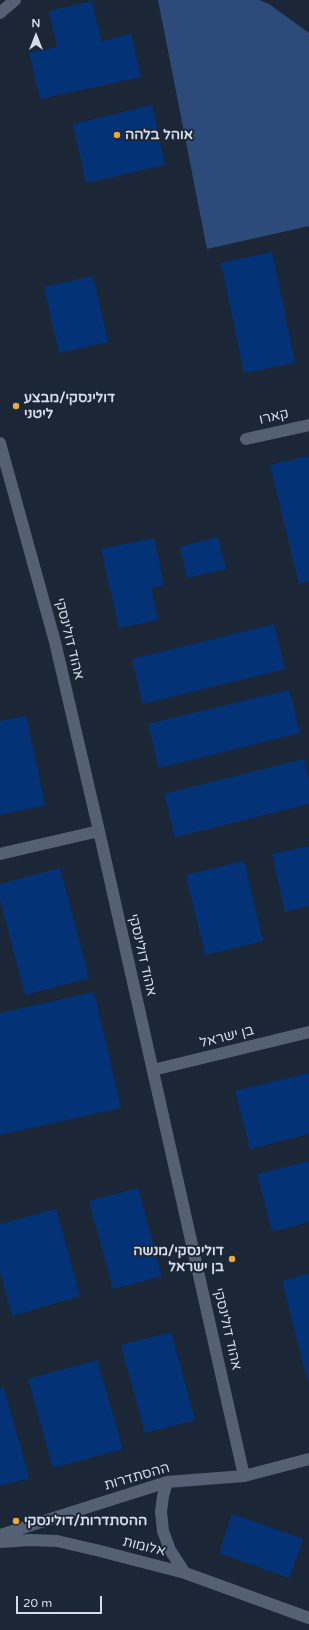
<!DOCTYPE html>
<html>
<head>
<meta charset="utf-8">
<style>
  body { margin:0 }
  #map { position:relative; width:309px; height:1630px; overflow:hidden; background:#1b2637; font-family:"Varela Round",sans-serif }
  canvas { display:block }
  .north { position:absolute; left:16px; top:16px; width:40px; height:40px; -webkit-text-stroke:3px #1b2637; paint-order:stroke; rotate:0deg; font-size:11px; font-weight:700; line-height:16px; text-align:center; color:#d5dce8 }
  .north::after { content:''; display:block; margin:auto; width:14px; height:18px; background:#d5dce8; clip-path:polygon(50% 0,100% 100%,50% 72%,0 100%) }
  .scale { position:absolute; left:16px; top:1596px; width:86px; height:18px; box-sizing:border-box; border:2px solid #d5dce8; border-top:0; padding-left:5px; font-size:12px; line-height:14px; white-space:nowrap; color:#d5dce8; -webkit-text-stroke:3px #1b2637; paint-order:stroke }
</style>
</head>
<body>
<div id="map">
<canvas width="309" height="1630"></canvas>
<div class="north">N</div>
<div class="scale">20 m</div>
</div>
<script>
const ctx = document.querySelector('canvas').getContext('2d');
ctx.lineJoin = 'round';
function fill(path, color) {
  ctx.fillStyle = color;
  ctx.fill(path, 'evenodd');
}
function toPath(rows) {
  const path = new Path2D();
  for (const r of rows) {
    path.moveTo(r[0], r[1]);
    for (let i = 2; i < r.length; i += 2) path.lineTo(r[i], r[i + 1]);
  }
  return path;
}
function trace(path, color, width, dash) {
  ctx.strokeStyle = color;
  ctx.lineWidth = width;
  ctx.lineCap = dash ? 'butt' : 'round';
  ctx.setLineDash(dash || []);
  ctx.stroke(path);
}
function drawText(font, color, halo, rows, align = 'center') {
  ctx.font = font + ' "Varela Round","Noto Sans Hebrew",sans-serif';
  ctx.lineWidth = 4;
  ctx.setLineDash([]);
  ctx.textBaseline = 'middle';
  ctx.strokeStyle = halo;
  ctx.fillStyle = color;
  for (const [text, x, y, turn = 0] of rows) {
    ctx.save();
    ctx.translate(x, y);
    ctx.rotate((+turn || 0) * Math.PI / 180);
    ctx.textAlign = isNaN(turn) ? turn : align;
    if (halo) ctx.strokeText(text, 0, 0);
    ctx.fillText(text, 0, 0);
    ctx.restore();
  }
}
fill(toPath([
  [158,0,259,0,269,4,309,33,309,226,207,249]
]), '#2d4b7a');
fill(toPath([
  [92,1,101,41,131,34,141,77,40,99,29,53,57,47,49,11],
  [152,105,165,165,86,183,73,124],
  [272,252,295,363,244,373,221,263],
  [93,276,108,342,59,353,44,287],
  [309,456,309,581,299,584,270,465],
  [218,537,226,569,187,578,180,547],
  [154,538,164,585,151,588,158,620,119,628,101,549],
  [274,624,285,669,143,704,132,659],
  [289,690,300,733,159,768,148,724],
  [26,716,45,805,0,815,0,721],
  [304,759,309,780,309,804,175,837,164,794],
  [309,846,309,906,285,912,272,854],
  [244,861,263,941,205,955,186,875],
  [60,868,89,978,25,995,0,900,0,884],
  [94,992,121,1108,0,1135,0,1013],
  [309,1073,309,1134,250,1149,235,1091],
  [309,1161,309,1222,272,1232,257,1174],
  [138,1188,162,1276,113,1289,89,1201],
  [56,1209,80,1296,12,1316,0,1272,0,1224],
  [309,1274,309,1382,308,1383,282,1281],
  [171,1332,195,1420,145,1433,121,1345],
  [97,1360,123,1449,53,1468,28,1379],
  [4,1388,29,1478,0,1486,0,1389],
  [232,1514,303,1539,289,1578,219,1553]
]), '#033376');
trace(toPath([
  [0,13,15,0],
  [246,439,309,425],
  [0,443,55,642,99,831,244,1476],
  [0,854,99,831],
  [153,1070,309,1032],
  [167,1482,163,1496,161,1512,163,1531,170,1550,185,1573],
  [0,1535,167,1482,244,1476,309,1459],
  [0,1542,30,1540,57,1541,96,1550,185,1573,309,1618]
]), '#546175', 12);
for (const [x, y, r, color] of [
  [117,135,4,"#e9ab37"],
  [16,406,4,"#e9ab37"],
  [232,1259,4,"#e9ab37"],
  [16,1521,4,"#e9ab37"]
]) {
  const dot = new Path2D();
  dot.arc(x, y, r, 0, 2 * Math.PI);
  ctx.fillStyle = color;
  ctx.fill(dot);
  trace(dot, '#1b2637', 1.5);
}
drawText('bold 14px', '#d5dce8', '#1b2637', [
  ["אוהל בלהה",125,135],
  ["דולינסקי/מבצע",24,398],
  ["ליטני",24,414],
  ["דולינסקי/מנשה",224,1251,"right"],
  ["בן ישראל",224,1267,"right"],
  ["ההסתדרות/דולינסקי",24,1521]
], 'left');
drawText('14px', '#d5dce8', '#1b2637', [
  ["קארו",274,417,-13],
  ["אהוד דולינסקי",69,639,76],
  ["אהוד דולינסקי",142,955,77],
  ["בן ישראל",227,1037,-14],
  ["אהוד דולינסקי",227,1329,77],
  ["ההסתדרות",137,1477,-16],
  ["אלומות",144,1547,14]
]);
</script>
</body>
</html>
